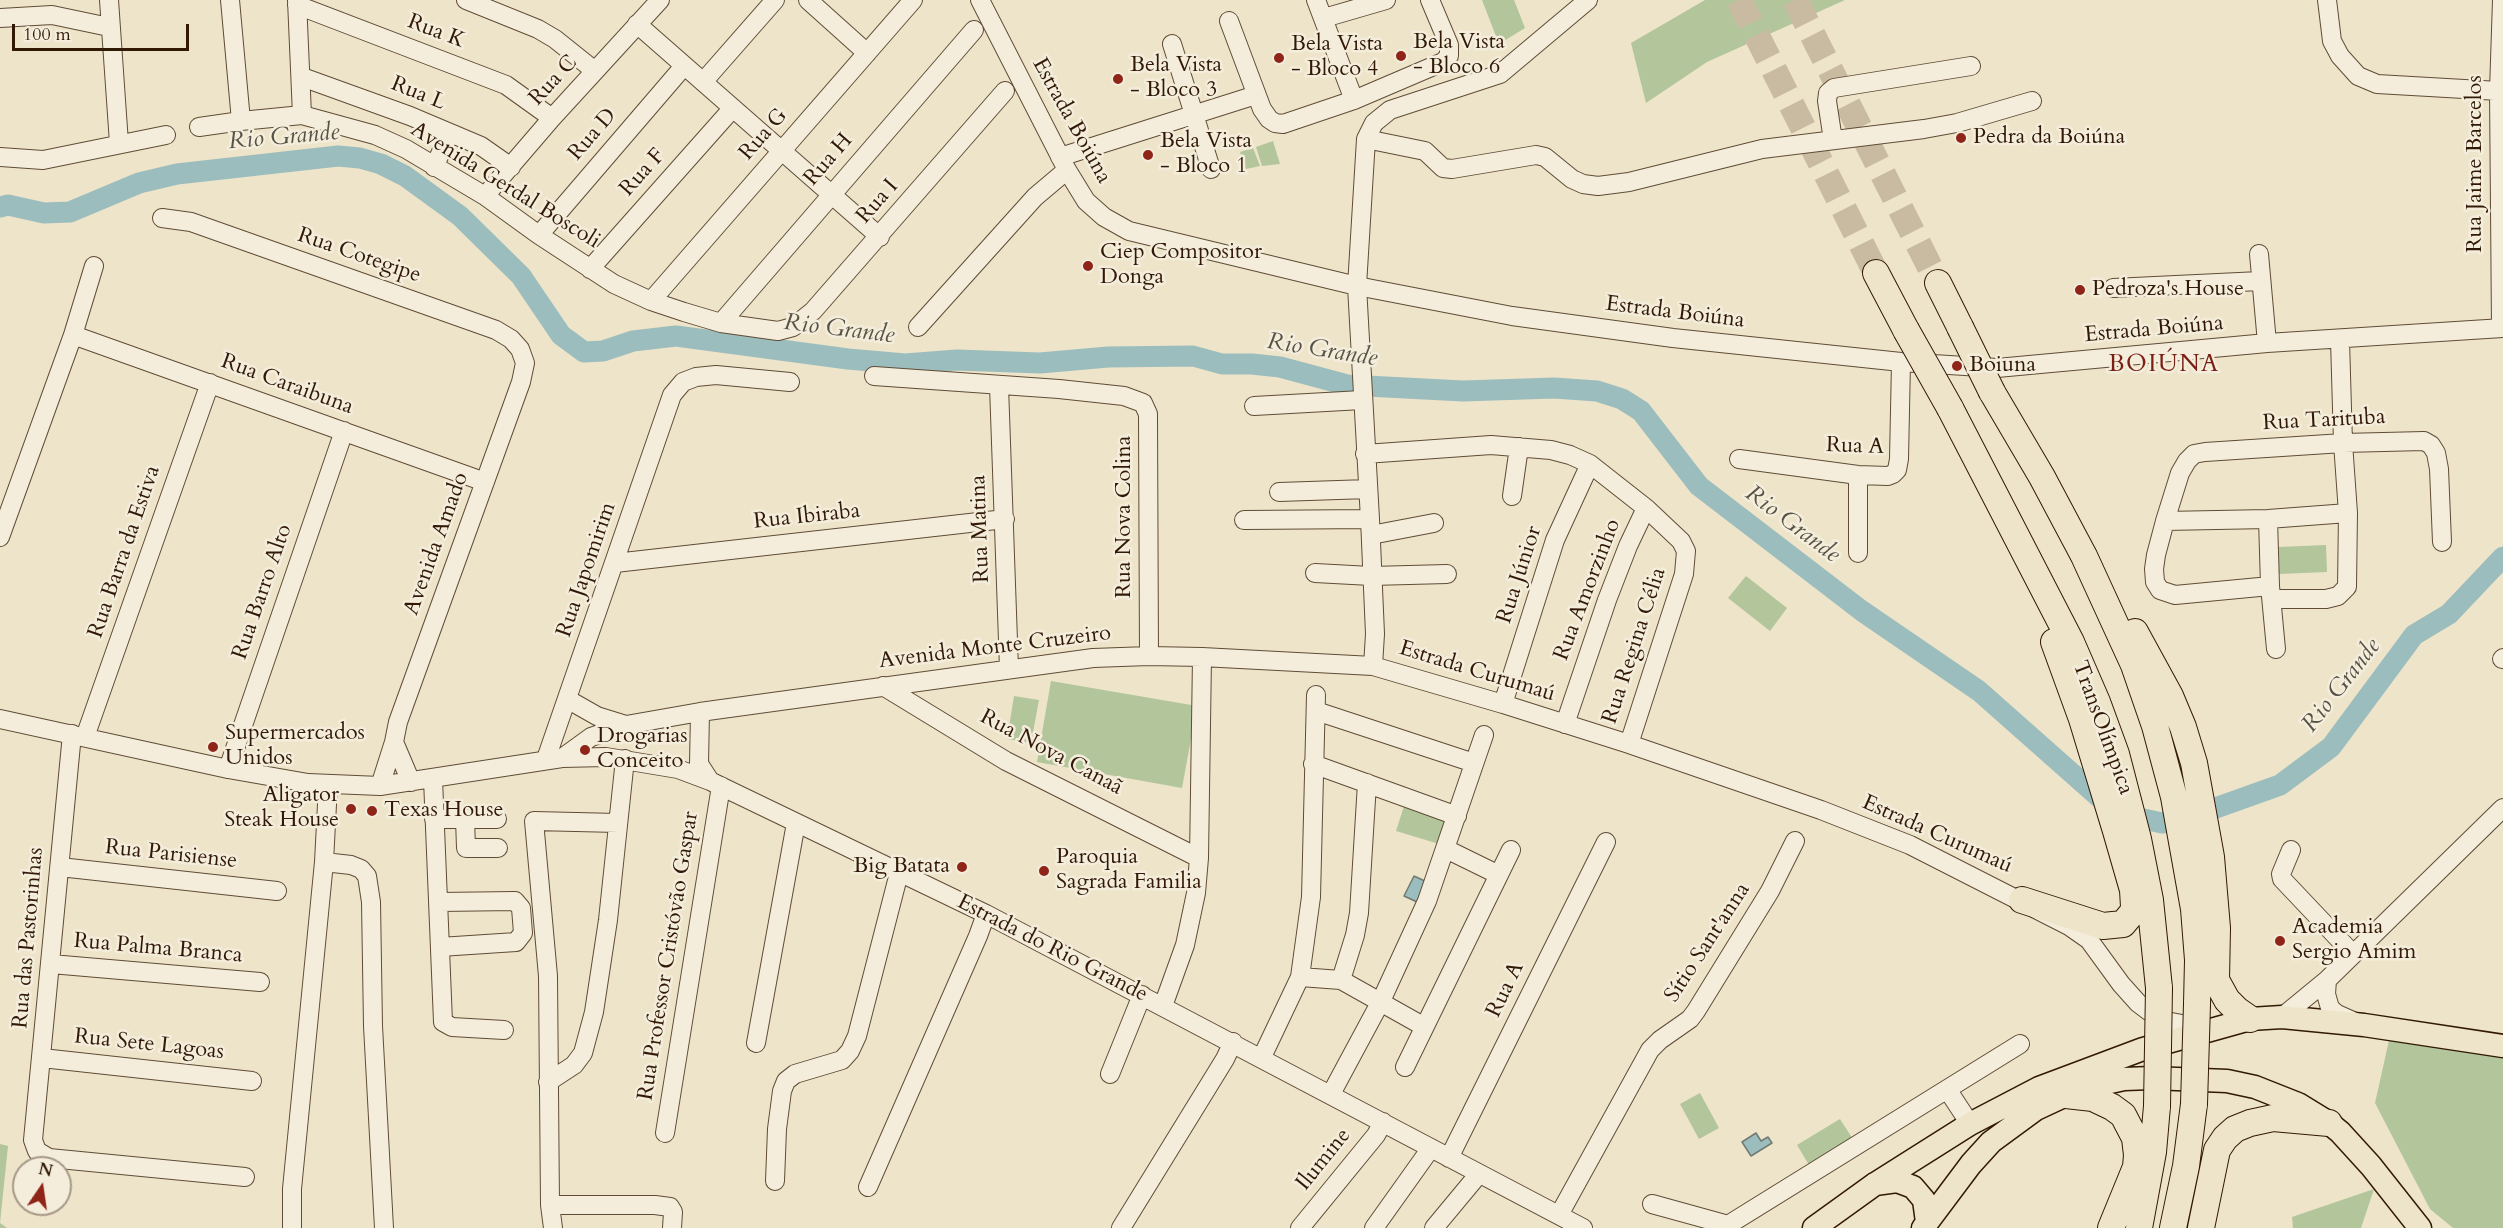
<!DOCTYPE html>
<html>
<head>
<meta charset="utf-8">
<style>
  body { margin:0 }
  #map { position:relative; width:2503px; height:1228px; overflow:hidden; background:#eee4c9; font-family:Cardo,serif }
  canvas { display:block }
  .north { position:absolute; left:12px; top:1156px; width:60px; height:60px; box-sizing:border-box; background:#f4eddc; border:2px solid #a69886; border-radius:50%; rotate:13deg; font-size:16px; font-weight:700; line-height:24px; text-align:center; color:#311905 }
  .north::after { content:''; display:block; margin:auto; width:21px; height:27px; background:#8f2418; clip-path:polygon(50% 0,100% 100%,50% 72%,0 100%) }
  .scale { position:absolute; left:12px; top:24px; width:177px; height:27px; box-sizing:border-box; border:3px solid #311905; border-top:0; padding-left:8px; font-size:18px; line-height:21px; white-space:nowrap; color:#311905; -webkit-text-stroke:4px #f4eddc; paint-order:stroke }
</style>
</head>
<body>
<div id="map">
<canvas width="2503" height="1228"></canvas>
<div class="north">N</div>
<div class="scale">100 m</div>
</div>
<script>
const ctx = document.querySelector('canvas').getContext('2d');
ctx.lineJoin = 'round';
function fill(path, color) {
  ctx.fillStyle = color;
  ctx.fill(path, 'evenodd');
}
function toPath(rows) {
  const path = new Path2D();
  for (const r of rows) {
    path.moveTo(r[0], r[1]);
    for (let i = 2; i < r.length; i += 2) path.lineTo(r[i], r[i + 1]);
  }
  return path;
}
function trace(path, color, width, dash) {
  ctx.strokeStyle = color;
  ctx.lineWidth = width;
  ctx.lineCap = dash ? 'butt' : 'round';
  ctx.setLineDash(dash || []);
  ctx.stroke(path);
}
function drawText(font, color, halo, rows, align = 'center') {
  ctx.font = font + ' Cardo,serif';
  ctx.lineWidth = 5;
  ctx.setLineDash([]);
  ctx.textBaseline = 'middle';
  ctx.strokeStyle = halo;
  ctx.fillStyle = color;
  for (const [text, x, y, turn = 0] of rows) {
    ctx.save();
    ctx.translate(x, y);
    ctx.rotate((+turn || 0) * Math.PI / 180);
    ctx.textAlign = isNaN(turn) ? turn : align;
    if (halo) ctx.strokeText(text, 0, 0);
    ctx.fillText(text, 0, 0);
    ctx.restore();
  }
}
fill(toPath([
  [1482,0,1514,0,1525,28,1499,44],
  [1705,0,1845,0,1707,62,1646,103,1631,43],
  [1273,141,1280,164,1262,166,1256,147],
  [1253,148,1260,166,1246,169,1240,152],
  [2326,545,2327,572,2279,574,2278,547],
  [1746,576,1787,608,1770,631,1728,598],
  [1051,681,1197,706,1182,788,1037,762],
  [1014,696,1039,700,1031,743,1007,739],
  [1404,806,1447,820,1439,844,1396,831],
  [2390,1036,2503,1057,2503,1228,2453,1228,2430,1209,2375,1103],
  [1700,1093,1719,1128,1699,1139,1680,1104],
  [1840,1119,1856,1144,1812,1170,1797,1145],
  [0,1144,8,1146,0,1223,7,1228,0,1228],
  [2374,1189,2361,1228,2293,1228,2292,1217]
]), '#b2c59b');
const water = toPath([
  [1414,876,1427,882,1417,902,1404,896,1414,876],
  [1756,1133,1761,1141,1768,1137,1772,1143,1751,1156,1742,1142,1756,1133]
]);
fill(water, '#9bbdbd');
trace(water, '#717b73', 1.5);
trace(toPath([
  [0,207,8,205,44,213,70,212,139,183,177,174,338,156,360,158,381,164,405,176,460,216,521,276,561,335,584,352,603,351,633,341,676,336,848,359,905,364,957,360,1040,363,1108,357,1193,356,1222,364,1252,364,1280,367,1347,385,1463,391,1554,388,1597,391,1622,399,1641,411,1699,486,1862,611,1979,691,2101,799,2139,818,2162,823,2182,820,2280,785,2331,747,2414,635,2449,614,2503,557]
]), '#9bbdbd', 21);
trace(toPath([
  [1739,0,1876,273],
  [1795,0,1938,283]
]), '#c8bba2', 26, [26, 13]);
const minor = toPath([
  [109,0,119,143],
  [230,0,241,121],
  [297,0,302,115],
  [466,0,538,29,555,39,595,71],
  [808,0,867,53],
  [980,0,1067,170,1086,201,1104,217,1129,231,1357,286,1512,316,1673,338,1901,362,1997,368,2267,343,2503,328],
  [1316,0,1354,100],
  [2327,0,2332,41,2340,56,2358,76,2377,84,2499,91],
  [297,5,506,85,552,118],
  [0,18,52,15,109,27],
  [1324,18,1386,0],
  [1229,21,1262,109,1269,119,1275,123,1283,124,1354,100,1443,62,1449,56,1449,45,1430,0],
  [637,24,880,237],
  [1172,44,1211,169],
  [302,77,410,116,481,146,511,167],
  [703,82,775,0],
  [199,127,241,121,302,115,375,135,406,149,485,196,539,235,614,284,651,301,684,312,721,323,778,331,793,327,813,311,1005,91],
  [1366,139,1425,151,1443,168,1452,169,1536,155,1545,157,1572,179,1583,184,1598,186,1629,182,1762,149,1924,129,1957,123,2032,101],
  [1833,140,1827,101,1828,93,1834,88,1971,66],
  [0,157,43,160,166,135],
  [1060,157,1256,95],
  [434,167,450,133],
  [485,196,552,118,660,0],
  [162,218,191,222,496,330,511,339,520,349,525,363,521,382,398,722,394,742,380,786],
  [539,235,684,66],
  [2259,254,2267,343],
  [590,269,732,109],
  [2113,288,2260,281],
  [651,301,913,0],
  [721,323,974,30],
  [918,327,1035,197,1067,170],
  [2501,328,2499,91,2502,0],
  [73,335,485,482],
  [874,376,1059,389,1124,396,1143,403,1148,414,1149,656],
  [999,386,1009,669],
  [1254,406,1362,400],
  [1365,454,1491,445,1551,450,1570,455,1590,464,1646,508,1681,541,1686,551,1684,574,1629,744],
  [1739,459,1858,475,1888,476,1893,474,1897,470,1899,459,1901,362],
  [1858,475,1858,553],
  [1279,492,1368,489],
  [1512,496,1519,447],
  [2268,519,2270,586,2276,649],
  [1244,520,1370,519],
  [2165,521,2268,519,2348,513],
  [1371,535,1434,523],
  [0,537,73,335,94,266],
  [615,563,1005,519],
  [1315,573,1371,576,1447,574],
  [2270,586,2175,595,2160,590,2155,582,2154,569,2156,555,2165,521,2180,473,2187,461,2194,454,2205,452,2343,443,2424,441,2431,445,2436,453,2439,469,2442,542],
  [2273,599,2326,599,2338,596,2347,587,2348,513,2343,443,2340,340],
  [2502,659,2503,658],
  [1373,666,1375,634,1370,519,1357,286,1366,139,1374,123,1390,110,1500,74,1588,0],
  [883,686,1006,761,1199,858],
  [567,699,597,716,626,725],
  [1503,704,1555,540,1590,464],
  [1316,711,1474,763],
  [700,712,699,764,710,781],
  [0,719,228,769,308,783,380,786,562,758,606,757,678,769,710,781,986,914,1583,1228],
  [1565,724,1607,600,1628,546,1646,508],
  [72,734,33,1140,37,1151,49,1158,245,1177],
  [85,737,210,383],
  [394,742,411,782],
  [562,758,591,737,626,725,700,712,1093,658,1149,656,1202,657,1373,666,1503,704,1629,744,1821,810,1910,845,2069,926,2089,940,2121,984,2138,1003,2150,1012,2166,1021,2208,1029],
  [546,759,672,395,683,382,696,377,716,375,790,382],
  [1313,764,1457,816],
  [228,769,344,431],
  [433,779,443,1022,452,1027,504,1030],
  [434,819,497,819],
  [465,819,466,848,498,848],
  [1446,849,1499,875],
  [2291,850,2281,874,2282,879,2353,954],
  [324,862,351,865,361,869,367,876,371,902,373,1026,384,1228],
  [60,867,277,891],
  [439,902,515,901,521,908,523,933,516,942,440,947],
  [51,964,260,982],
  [1300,977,1341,980,1423,1026],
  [1341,980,1355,935,1359,913,1367,783],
  [2327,980,2326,994,2330,1008,2337,1014,2355,1022],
  [1163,1006,1185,945,1196,893,1199,858,1202,657],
  [2282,1017,2327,980,2503,808],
  [756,1043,796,823],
  [1262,1057,1300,977,1311,897,1316,695],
  [42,1058,252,1081],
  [1405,1067,1511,850],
  [1110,1074,1142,995],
  [548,1082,574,1065,583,1053,594,1012,608,920,625,759],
  [1947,1089,1970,1124],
  [1331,1094,1381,1001,1427,901,1484,735],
  [665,1133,721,786],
  [1449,1158,1606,842],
  [775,1181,777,1129,782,1091,786,1081,795,1074,842,1060,850,1051,857,1036,899,873],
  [868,1187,978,936,986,914],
  [1652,1204,1728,1225,2020,1044],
  [550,1205,655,1205,670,1207,673,1212,672,1228],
  [1559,1215,1650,1050,1660,1040,1690,1019,1696,1011,1770,891,1795,841],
  [292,1228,292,1189,324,862,328,785],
  [553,1228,550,1205,548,976,534,821,618,823],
  [1121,1228,1225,1059,1233,1042],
  [1300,1228,1376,1135,1383,1122],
  [1374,1228,1431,1148],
  [1434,1228,1478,1175]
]);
const major = toPath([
  [1875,1184,1897,1181,1913,1187,1924,1200,1927,1222],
  [1814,1228,1875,1184,1970,1124,2039,1088,2143,1049,2250,1019,2282,1017,2364,1025,2503,1046],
  [1923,1228,1971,1164,1991,1142,2036,1109,2066,1095,2101,1084,2124,1079,2152,1078,2227,1081,2255,1087,2298,1104,2329,1123,2340,1132,2371,1166,2420,1228]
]);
const highway = toPath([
  [1876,273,1906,330],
  [1938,283,1960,327],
  [1992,392,2042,477,2084,556,2134,665,2155,726,2174,797,2194,909,2198,960,2197,1004],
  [1950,408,2071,642,2097,702,2116,754,2138,839,2150,900,2159,988],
  [2135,632,2170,696,2183,727,2194,763,2211,857,2217,928,2216,980,2227,1000,2237,1010,2250,1019],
  [2022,900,2103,926,2123,924,2133,912,2134,907,2133,890,2116,831,2082,719,2054,642],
  [2066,1095,2093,1098,2112,1107,2123,1115,2135,1138,2137,1155,2136,1167,2111,1228],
  [2139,1228,2153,1152,2157,1106],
  [2173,1228,2186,1166,2194,1104],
  [2201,1228,2217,1150,2225,1138,2235,1129,2250,1123,2273,1118,2329,1123]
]);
trace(minor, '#604c36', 20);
trace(major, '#311905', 25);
trace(highway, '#311905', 28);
trace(minor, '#f4eddc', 18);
trace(major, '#eee4c9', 22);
trace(highway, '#eee4c9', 26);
const highwayBridge = toPath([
  [1960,327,1992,392],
  [1906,330,1950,408],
  [2194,1104,2197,1004],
  [2157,1106,2159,988]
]);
trace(highwayBridge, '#311905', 28, []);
trace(highwayBridge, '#eee4c9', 26);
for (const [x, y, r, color] of [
  [1401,56,6,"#8f2418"],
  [1279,58,6,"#8f2418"],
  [1118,79,6,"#8f2418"],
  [1961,138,6,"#8f2418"],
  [1148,155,6,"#8f2418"],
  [1088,266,6,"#8f2418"],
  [2080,290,6,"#8f2418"],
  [1957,366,6,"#8f2418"],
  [213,747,6,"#8f2418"],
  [585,750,6,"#8f2418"],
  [351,809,6,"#8f2418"],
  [372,811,6,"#8f2418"],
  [962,867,6,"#8f2418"],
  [1044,871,6,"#8f2418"],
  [2280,941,6,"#8f2418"]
]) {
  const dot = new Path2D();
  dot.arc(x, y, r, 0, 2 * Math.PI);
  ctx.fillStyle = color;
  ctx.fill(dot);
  trace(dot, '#f4eddc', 2);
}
drawText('22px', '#311905', '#f4eddc', [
  ["Rua K",436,32,21],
  ["Rua C",554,81,-47],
  ["Rua L",418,94,22],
  ["Estrada Boiúna",1071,121,61],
  ["Rua D",593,135,-49],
  ["Rua G",764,135,-49],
  ["Rua H",829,160,-49],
  ["Rua Jaime Barcelos",2476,164,-90],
  ["Rua F",643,173,-48],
  ["Avenida Gerdal Boscoli",505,186,32],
  ["Rua I",878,202,-49],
  ["Rua Cotegipe",359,256,19],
  ["Estrada Boiúna",1675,313,7],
  ["Estrada Boiúna",2154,330,-5],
  ["Rua Caraibuna",287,385,20],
  ["Rua Tarituba",2324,421,-3],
  ["Rua A",1855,447,2],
  ["Rua Ibiraba",807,517,-6],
  ["Rua Nova Colina",1125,517,-90],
  ["Rua Matina",981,529,-92],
  ["Avenida Amado",437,544,-70],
  ["Rua Barra da Estiva",125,552,-71],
  ["Rua Japomirim",587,570,-71],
  ["Rua Júnior",1520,575,-72],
  ["Rua Amorzinho",1588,590,-69],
  ["Rua Barro Alto",263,592,-71],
  ["Rua Regina Célia",1635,646,-72],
  ["Avenida Monte Cruzeiro",995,648,-7],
  ["Estrada Curumaú",1477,672,17],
  ["TransOlímpica",2102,728,70],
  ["Rua Nova Canaã",1051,753,28],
  ["Estrada Curumaú",1937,835,24],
  ["Rua Parisiense",171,855,6],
  ["Rua das Pastorinhas",29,938,-85],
  ["Sítio Sant'anna",1708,943,-57],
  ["Rua Palma Branca",158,949,5],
  ["Estrada do Rio Grande",1052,949,27],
  ["Rua Professor Cristóvão Gaspar",669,956,-81],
  ["Rua A",1506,990,-64],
  ["Rua Sete Lagoas",149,1045,6],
  ["Ilumine",1324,1160,-51]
]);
drawText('22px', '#311905', '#f4eddc', [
  ["Bela Vista",1413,43],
  ["- Bloco 6",1413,68],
  ["Bela Vista",1291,45],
  ["- Bloco 4",1291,70],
  ["Bela Vista",1130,66],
  ["- Bloco 3",1130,91],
  ["Pedra da Boiúna",1973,138],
  ["Bela Vista",1160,142],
  ["- Bloco 1",1160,167],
  ["Ciep Compositor",1100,253],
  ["Donga",1100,278],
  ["Pedroza's House",2092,290],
  ["Boiuna",1969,366],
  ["Supermercados",225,734],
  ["Unidos",225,759],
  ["Drogarias",597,737],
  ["Conceito",597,762],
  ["Aligator",339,796,"right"],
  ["Steak House",339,821,"right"],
  ["Texas House",384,811],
  ["Paroquia",1056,858],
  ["Sagrada Familia",1056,883],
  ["Big Batata",950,867,"right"],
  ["Academia",2292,928],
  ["Sergio Amim",2292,953]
], 'left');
drawText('italic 24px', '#565245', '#f4eddc', [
  ["Rio Grande",284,138,-5],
  ["Rio Grande",839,330,7],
  ["Rio Grande",1322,351,9],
  ["Rio Grande",1792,525,37],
  ["Rio Grande",2342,686,-52]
]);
ctx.letterSpacing = '1.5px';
drawText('24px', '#7a1f14', '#f4eddc', [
  ["BOIÚNA",2164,365]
]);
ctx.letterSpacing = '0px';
</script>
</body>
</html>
